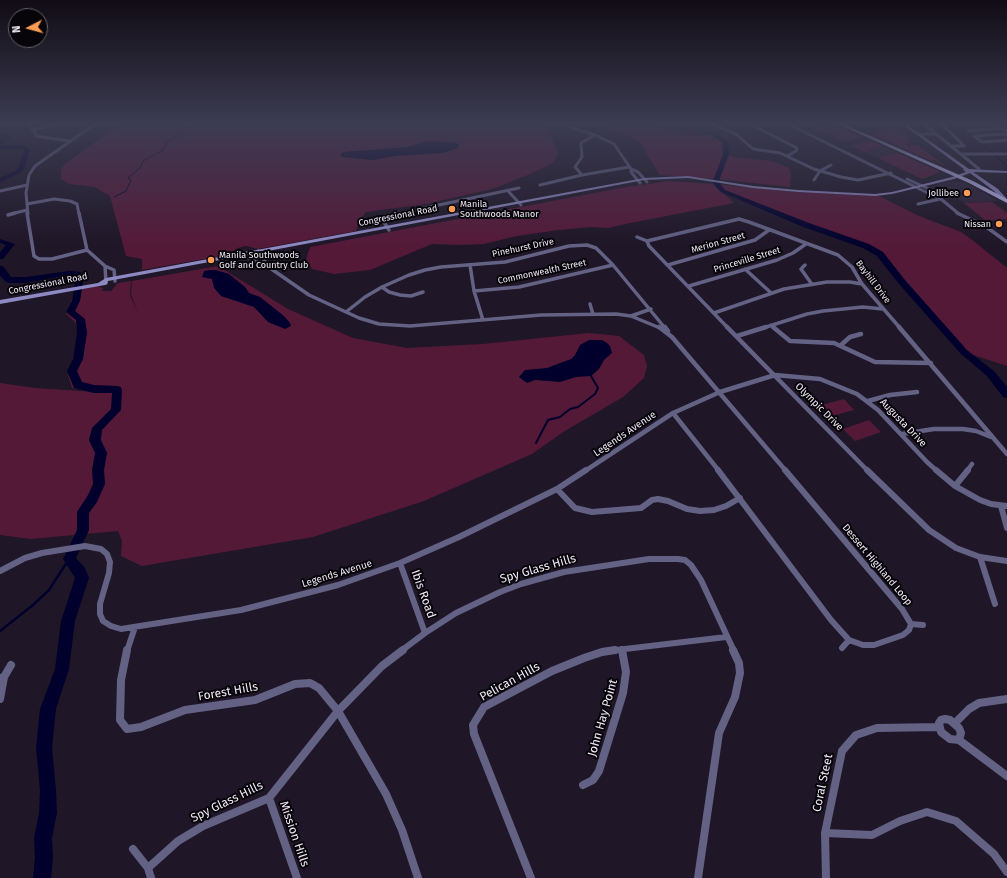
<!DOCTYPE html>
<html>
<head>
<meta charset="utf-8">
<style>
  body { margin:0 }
  #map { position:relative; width:1007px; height:878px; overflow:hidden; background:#1f1627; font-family:"Fira Sans",sans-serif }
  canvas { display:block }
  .north { position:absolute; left:8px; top:8px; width:40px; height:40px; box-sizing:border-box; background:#07050a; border:1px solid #636068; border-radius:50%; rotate:264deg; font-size:11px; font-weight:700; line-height:16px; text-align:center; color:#eee8f4 }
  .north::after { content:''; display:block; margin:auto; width:14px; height:18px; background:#fc9d53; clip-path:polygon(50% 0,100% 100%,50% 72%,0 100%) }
</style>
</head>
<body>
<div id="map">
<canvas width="1007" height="878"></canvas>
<div class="north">N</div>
</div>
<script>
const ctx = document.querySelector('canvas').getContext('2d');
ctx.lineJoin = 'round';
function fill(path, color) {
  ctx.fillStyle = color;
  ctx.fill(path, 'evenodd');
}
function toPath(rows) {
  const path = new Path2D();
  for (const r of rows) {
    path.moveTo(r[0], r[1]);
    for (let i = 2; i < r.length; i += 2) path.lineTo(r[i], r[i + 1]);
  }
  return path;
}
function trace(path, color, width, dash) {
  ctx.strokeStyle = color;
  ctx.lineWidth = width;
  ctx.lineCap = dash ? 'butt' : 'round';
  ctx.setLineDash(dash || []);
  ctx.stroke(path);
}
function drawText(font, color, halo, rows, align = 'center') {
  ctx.font = font + ' "Fira Sans",sans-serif';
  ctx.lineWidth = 4;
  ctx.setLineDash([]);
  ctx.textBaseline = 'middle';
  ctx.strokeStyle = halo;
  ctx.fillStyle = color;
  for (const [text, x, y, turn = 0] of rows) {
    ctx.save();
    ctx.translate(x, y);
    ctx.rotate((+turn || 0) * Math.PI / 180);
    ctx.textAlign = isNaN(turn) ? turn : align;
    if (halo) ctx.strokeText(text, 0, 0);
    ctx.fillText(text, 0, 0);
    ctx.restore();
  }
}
fill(toPath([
  [882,146,897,153,878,158,864,152],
  [953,181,966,183,998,201,964,203,945,189,936,184]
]), '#2b1f35');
fill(toPath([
  [124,124,550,124,551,126,548,130,558,153,553,163,530,174,492,189,426,204,366,212,359,221,356,231,258,249,246,246,238,248,227,255,142,270,142,259,126,256,110,196,95,187,69,184,61,179,61,170,65,164,109,132],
  [592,124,654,124,673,132,698,136,713,134,725,141,726,154,733,157,772,161,789,168,791,174,790,187,717,179,660,175,641,144,628,135],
  [804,124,832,124,862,137,844,142],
  [897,128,910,138,905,139,910,143,905,144,908,146,917,145,947,167,934,160,931,161,873,134],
  [870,141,882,146,864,152,852,146],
  [897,153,941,172,922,179,878,158],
  [669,181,713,184,734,203,625,224,609,228,591,227,558,230,517,236,484,244,459,245,432,244,370,270,334,274,312,269,306,259,310,247,626,187],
  [717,184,796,192,879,196,919,216,961,232,971,239,1007,268,1007,366,964,352,902,282,891,267,880,254,866,246,806,225,723,191,716,185],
  [992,202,1007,213,1007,219,986,221,964,203],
  [218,266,288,309,353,338,407,348,483,344,589,333,619,336,644,355,647,366,644,378,623,397,563,432,532,454,424,501,313,537,142,566,121,556,122,541,118,531,31,539,0,535,0,383,35,388,110,393,72,388,68,375,74,354,78,331,75,322,66,314,76,290,97,286,103,288,102,291,111,291,118,283,131,281,130,295,138,314,131,294,132,281],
  [844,399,854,410,832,416,822,405],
  [869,420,881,432,855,441,843,429]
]), '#551938');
fill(toPath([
  [427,141,453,142,459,144,459,146,456,149,443,153,396,156,373,160,342,157,340,155,343,152,407,147],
  [209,270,216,270,229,274,245,287,249,293,260,297,284,316,290,323,291,326,285,329,268,322,254,307,221,296,214,288,212,279,202,277,204,271],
  [589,340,602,340,607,343,610,346,612,353,604,360,599,369,591,376,576,377,560,382,535,380,527,383,519,377,525,370,547,368,571,359,575,355,580,345]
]), '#01002c');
trace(toPath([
  [959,124,1007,166,1007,185],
  [114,197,126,191,131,180,128,178,141,167,143,161,163,150,168,141,178,136,176,134,177,132,195,124]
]), '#01002c', 1);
trace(toPath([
  [536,443,548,420,560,417,570,409,578,407,595,394,598,388,591,376]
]), '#01002c', 2);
trace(toPath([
  [0,631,33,605,49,590,69,559]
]), '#01002c', 2.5);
fill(toPath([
  [4,124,12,124,0,129,0,125,4,124],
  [685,124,691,124,696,128,715,133,728,141,729,154,719,181,720,184,725,190,809,223,869,244,883,252,905,280,967,350,995,372,1007,387,1007,398,1003,397,987,376,961,354,899,284,877,256,863,248,803,227,721,192,715,186,713,181,723,154,722,142,711,135,692,130,685,124],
  [0,134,10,135,11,138,0,145,0,140,4,138,0,138,0,134],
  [0,145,24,145,30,150,24,169,20,173,0,182,0,178,16,171,19,167,24,150,22,149,0,149,0,145],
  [0,239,15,244,3,259,0,259,0,252,6,245,0,243,0,239],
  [0,266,3,266,11,277,26,277,69,271,81,272,83,283,80,301,75,311,85,319,87,333,83,359,77,371,82,382,94,385,117,386,121,387,122,390,121,410,102,430,101,440,107,453,104,470,105,484,97,502,89,513,89,530,76,558,85,568,89,578,75,621,69,669,56,709,52,748,56,790,57,813,52,838,53,858,51,878,33,878,35,858,34,838,39,813,40,790,36,748,40,709,55,669,61,621,75,578,63,559,77,530,77,512,88,495,93,484,92,470,95,453,89,440,92,428,111,409,112,393,94,393,74,388,67,371,73,359,77,333,76,320,66,312,72,301,75,283,74,276,69,275,26,283,9,283,6,282,0,276,0,266]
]), '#01002c');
trace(toPath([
  [31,124,36,136,69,141],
  [561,124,595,135,614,144,631,169,631,172,640,183],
  [712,124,736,134,753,149,780,153,814,169,841,177,858,180,891,173],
  [750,124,797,148],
  [788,124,938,198],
  [924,124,979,169],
  [942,124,964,146,952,146],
  [992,124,1007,131],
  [963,125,978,124],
  [32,130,58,124],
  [968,131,1001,128],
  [918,134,937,134],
  [974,136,982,142,1007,140],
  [974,136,1007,134],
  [962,154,1007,154],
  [787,156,796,151,797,148],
  [631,169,638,172,647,182],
  [582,175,575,167,582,157,581,143,595,135],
  [907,179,929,189,959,214],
  [814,180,820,171,831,165],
  [540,185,582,175,629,167],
  [0,191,27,185],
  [508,191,521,205],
  [27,204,54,199,70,201,77,204,79,214],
  [918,204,940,199],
  [11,214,27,210],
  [28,214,26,193,29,175,35,166,95,124],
  [396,214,519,188]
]), '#636184', 3);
trace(toPath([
  [27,213,34,256,39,259,52,259,87,250],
  [79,213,87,250,105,266,114,270,115,281],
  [957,213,985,226,1007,242],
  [8,215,15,213],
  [389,230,382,219,383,217,400,213],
  [637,237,647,241,649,246,728,328],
  [647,241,739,219,749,222,838,255,852,267,862,284,900,328],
  [258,251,268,266],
  [246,253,247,257,270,268,309,295,359,318,379,324,410,326,541,315,616,314,631,316,660,328],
  [470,265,474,291,483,320],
  [668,265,755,240,769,230],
  [805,265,801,269,811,283],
  [105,266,106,283],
  [745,269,770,292],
  [689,286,777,260,793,253,806,244],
  [382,287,389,292,400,295,411,296,423,292],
  [474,291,519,287,613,265],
  [590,304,593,314],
  [346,312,365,297,382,287,409,275,425,270,441,267,505,262,569,246,587,245,596,248,613,265,665,328],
  [714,313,784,289,827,282,850,282,862,284],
  [631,316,651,309],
  [771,325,774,328],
  [763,328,807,314,823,311,863,307,883,309]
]), '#636184', 3.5);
trace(toPath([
  [659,327,672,337,786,471],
  [665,327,668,331],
  [727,327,868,471],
  [773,327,790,341,834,343,875,362,931,363],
  [899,327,1007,454],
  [737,336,766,327],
  [841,345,850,337,861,334],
  [868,401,890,395,917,392],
  [673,413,719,471],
  [902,434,934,429,963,429,976,431,991,437],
  [585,471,673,413,720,392,775,375,820,379,857,394,878,410,927,462,937,471],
  [967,471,972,464]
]), '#636184', 4.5);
trace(toPath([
  [718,470,831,620,849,640,863,645,874,645,903,635,909,630,911,624,902,609,785,470],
  [867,470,929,530,956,548,980,557,1007,561],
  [936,470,955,486,980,500,991,504,1007,506],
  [955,486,968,470],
  [557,489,575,508,592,512,641,508,652,500,658,499,668,501,687,509,700,511,714,510,726,506,740,498],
  [1001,506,1007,528],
  [980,557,995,604],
  [400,563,425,633],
  [0,571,25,558,42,553,85,546,101,549,107,554,110,562,109,573,100,604,100,614,103,621,111,626,121,629,241,610,338,585,400,563,459,537,557,489,586,470],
  [911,624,923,625],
  [842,648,849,640],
  [622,649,622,651],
  [127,651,135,627],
  [401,651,425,633,456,613,500,592,521,584,564,572,649,559,678,559,685,560,691,565,701,580,734,651],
  [608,651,726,637]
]), '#636184', 6);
trace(toPath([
  [127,650,121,680,120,720,127,729,141,727,185,710,255,700,295,684,310,683,319,688,338,711,386,794,402,830,418,878],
  [4,677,11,665],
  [0,678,4,677,0,699],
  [945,719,950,720,959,728,961,733,959,740,950,739,941,732,939,723,941,720,945,719],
  [955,723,969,709,979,703,1007,699],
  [959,740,1007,776],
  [583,785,593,780,599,771,623,693,626,672,622,650],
  [269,798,297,878],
  [825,833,872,835,900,821,927,812,956,821,994,854,1007,872],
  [133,849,148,868],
  [151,878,148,868,178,841,203,826,269,798,338,711,382,666,403,650],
  [531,878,474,734,473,725,484,707,552,671,584,658,602,652,615,650],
  [698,878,719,733,735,697,740,673,739,663,733,650],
  [826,878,825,833,842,751,856,735,877,728,939,727]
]), '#636184', 8);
fill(toPath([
  [902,124,906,124,969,169,1007,171,1007,173,973,172,998,189,1006,198,1006,200,1002,200,994,191,970,173,954,179,892,194,875,196,798,192,753,188,688,178,644,180,236,257,108,281,107,284,105,285,0,304,0,300,98,283,106,278,644,178,688,176,753,186,798,190,875,194,892,192,952,177,966,172,963,170,964,169,902,124]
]), '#8d89c2');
fill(toPath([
  [838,124,843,124,973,181,1007,199,1007,203,969,183,838,124]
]), '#bebaf2');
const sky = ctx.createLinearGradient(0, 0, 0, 247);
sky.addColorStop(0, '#110c15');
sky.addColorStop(0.5, '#3c3c52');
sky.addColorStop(1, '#3c3c5200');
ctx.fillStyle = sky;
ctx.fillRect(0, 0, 1007, 247);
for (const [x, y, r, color] of [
  [967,193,4,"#fc9d53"],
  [452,209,4,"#fc9d53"],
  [999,224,4,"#fc9d53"],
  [211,260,4,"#fc9d53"]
]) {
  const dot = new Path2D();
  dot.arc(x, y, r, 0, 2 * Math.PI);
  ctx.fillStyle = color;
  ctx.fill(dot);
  trace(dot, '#07050a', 1.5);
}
drawText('9px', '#eee8f4', '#07050a', [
  ["Jollibee",959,193],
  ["Manila",460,204,"left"],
  ["Southwoods Manor",460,214,"left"],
  ["Nissan",991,224],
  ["Manila Southwoods",219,255,"left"],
  ["Golf and Country Club",219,265,"left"]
], 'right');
drawText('9px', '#eee8f4', '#07050a', [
  ["Congressional Road",398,216,-11],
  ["Merion Street",718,243,-16],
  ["Pinehurst Drive",523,248,-12],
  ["Princeville Street",747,260,-17],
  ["Commonwealth Street",542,272,-12],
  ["Bayhill Drive",873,282,53],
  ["Congressional Road",48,284,-11]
]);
drawText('10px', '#eee8f4', '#07050a', [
  ["Olympic Drive",819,407,45],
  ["Augusta Drive",903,423,46],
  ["Legends Avenue",625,434,-34],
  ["Dessert Highland Loop",877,565,50],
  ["Legends Avenue",337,574,-17]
]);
drawText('12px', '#eee8f4', '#07050a', [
  ["Spy Glass Hills",538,569,-16],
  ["Ibis Road",423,594,70],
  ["Pelican Hills",510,682,-29],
  ["Forest Hills",228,692,-10],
  ["John Hay Point",603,718,-74],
  ["Coral Steet",823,783,-78],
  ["Spy Glass Hills",227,802,-26],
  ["Mission Hills",294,834,71]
]);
</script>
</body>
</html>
